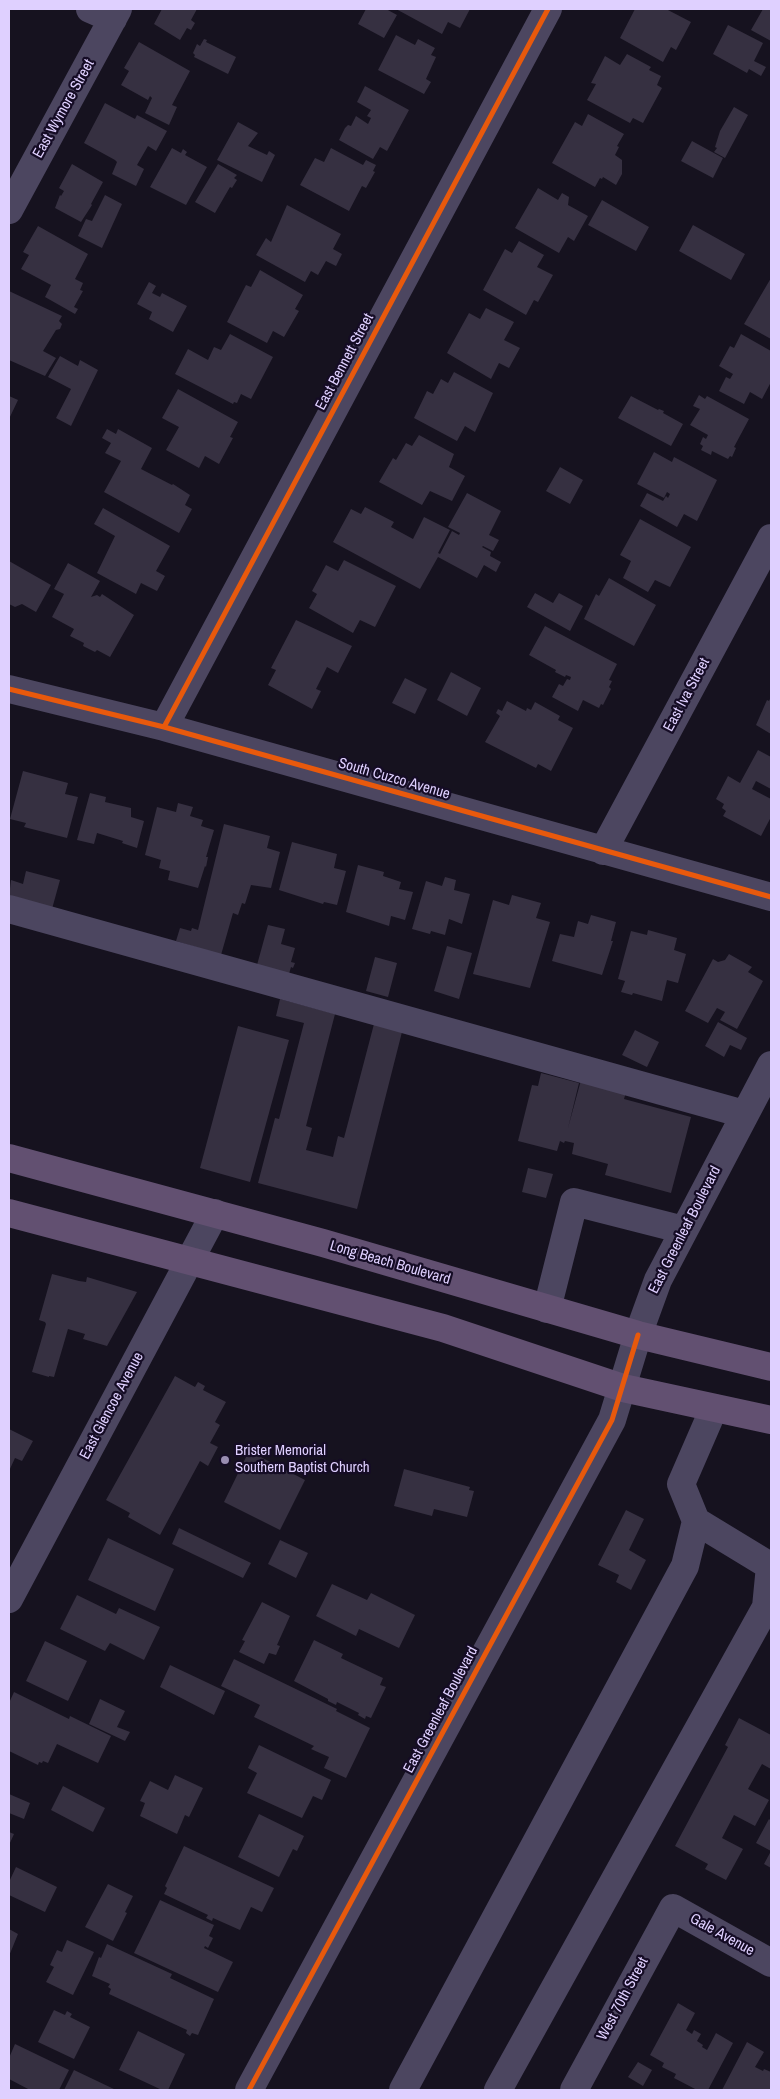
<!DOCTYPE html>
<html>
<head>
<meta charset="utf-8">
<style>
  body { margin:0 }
  #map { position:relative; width:780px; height:2099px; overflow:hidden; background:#16121f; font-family:"Archivo Narrow",sans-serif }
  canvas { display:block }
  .frame { position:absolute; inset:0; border:10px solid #dfd0ff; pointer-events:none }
</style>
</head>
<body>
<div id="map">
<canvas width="780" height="2099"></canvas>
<div class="frame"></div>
</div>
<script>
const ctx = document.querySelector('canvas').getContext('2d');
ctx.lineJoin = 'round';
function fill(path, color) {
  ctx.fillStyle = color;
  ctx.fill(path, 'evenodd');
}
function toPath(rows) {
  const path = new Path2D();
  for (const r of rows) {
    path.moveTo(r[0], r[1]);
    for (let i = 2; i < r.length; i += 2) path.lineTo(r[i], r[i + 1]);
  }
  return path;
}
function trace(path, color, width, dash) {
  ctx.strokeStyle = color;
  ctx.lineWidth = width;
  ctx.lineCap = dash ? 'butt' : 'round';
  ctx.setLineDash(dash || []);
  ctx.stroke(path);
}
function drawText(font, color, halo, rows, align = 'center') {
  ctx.font = font + ' "Archivo Narrow",sans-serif';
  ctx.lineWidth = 4.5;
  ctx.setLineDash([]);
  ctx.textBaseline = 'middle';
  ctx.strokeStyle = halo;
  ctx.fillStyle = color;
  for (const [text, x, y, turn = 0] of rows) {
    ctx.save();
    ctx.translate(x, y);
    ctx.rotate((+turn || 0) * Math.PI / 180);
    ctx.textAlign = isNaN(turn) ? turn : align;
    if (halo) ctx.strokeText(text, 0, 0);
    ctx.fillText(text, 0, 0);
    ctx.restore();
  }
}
fill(toPath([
  [162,9,197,9,191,20,195,23,191,30,187,28,180,40,154,24],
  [366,9,386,9,397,15,384,38,358,24],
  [396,9,470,9,460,28,448,22,442,34],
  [635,9,666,9,691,22,676,50,671,47,663,62,620,38],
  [763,9,771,10,771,41,751,30],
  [728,25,763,43,754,61,766,67,761,76,749,69,747,73,713,54],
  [396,35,415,45,418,39,435,48,431,55,436,57,426,79,431,82,424,94,378,70],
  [204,39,207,40,206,42,236,57,228,74,194,57,195,55,193,53,197,44,200,46],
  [139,42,190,71,172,105,177,107,169,125,145,113,152,98,150,96,148,100,121,85,129,71,124,68],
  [627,54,651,67,649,70,661,76,657,85,662,88,643,123,633,118,630,123,587,100,596,84,591,83,605,56,620,65],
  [365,86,409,110,387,151,380,147,373,159,339,140,345,128,348,125,351,126,356,116,368,124,371,118,367,116,371,110,357,102],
  [105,103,135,119,137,115,167,131,156,151,148,146,137,165,144,169,136,186,112,174,117,162,115,160,84,143],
  [734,107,748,115,725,158,714,152,717,148,715,147,720,131],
  [588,114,624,134,617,146,619,147,615,155,622,160,622,174,616,185,603,177,602,179,600,178,595,187,552,163,575,122,582,126],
  [238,122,258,133,248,146,267,155,269,151,275,155,262,182,217,160],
  [692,141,723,158,713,178,681,161],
  [172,148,181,153,183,149,187,152,185,155,207,167,186,205,150,187],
  [331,148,363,165,366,160,376,165,373,171,375,172,366,188,362,186,349,211,300,185,315,158,324,162],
  [72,164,103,182,91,204,92,205,81,222,55,208,60,195,61,196,64,191,59,188],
  [218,164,237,175,234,178,237,180,232,188,230,187,215,213,195,202],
  [538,188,558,200,562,193,569,197,568,205,588,216,574,241,568,237,559,253,515,228],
  [105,195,122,204,102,248,78,236,86,219,92,221],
  [602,200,649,227,636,251,588,225],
  [287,205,341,234,333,249,342,254,336,266,326,261,318,275,311,271,305,282,256,255,266,238,271,242],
  [693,225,745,254,731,280,679,251],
  [38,226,88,254,75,279,83,283,80,290,83,291,74,307,78,309,75,314,45,297,51,285,21,269,29,255,23,252],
  [519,241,544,255,537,267,553,275,538,302,534,300,526,315,483,290,505,249,512,253],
  [260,270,303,295,295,309,299,311,284,337,273,331,267,343,227,322,246,285,251,287],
  [771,278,771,339,744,324],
  [149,282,156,286,152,293,160,297,162,293,187,306,173,332,149,319,152,312,137,304],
  [9,291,62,316,59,321,62,324,60,329,56,330,43,351,56,358,45,376,9,360],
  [486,308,514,322,504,340,520,348,509,368,499,363,491,379,447,353,469,313,480,319],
  [230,334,273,357,251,399,241,394,237,403,234,402,233,404,175,374,188,349,208,360,214,347,221,350],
  [741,334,771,351,771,382,762,399,750,392,744,404,719,391,726,377,730,379,733,374,719,366,730,346,734,348],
  [60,356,78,366,80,360,98,370,71,426,56,418,71,389,48,377],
  [454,372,493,393,475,432,465,426,457,441,414,418,427,391,433,394,441,379,448,383],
  [178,389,238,422,230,437,233,438,219,464,205,456,199,468,166,450,179,427,162,418],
  [699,395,705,399,707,396,749,419,734,447,736,448,732,457,730,456,728,459,712,451,711,455,701,450,703,446,700,444,703,437,706,439,708,435,690,425,700,409,693,406],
  [9,396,18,400,9,419],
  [631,396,658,410,659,409,664,411,663,413,683,424,671,446,618,418],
  [107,429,116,434,118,429,152,448,141,469,172,485,173,484,190,495,185,505,192,509,179,533,104,492,121,461,105,453,111,443,102,438],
  [419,435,454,454,449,467,465,476,452,501,430,491,422,505,379,482,393,458,396,460,406,443,412,446],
  [654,452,672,462,674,457,717,480,697,521,684,514,677,527,640,506,647,493,663,501,666,496,668,498,670,494,667,492,664,498,637,484],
  [560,467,583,480,570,504,546,491],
  [467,493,501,511,489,535,499,540,493,551,483,546,482,547,491,552,490,556,501,562,496,572,484,565,477,578,438,557,420,589,333,542,351,509,361,514,365,507,394,522,391,527,413,539,424,517,450,530,438,553,440,554,452,531,459,535,460,533,448,527],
  [103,508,170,546,156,571,165,576,157,591,141,583,136,594,97,573,115,536,94,524],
  [640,519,691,547,670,587,655,580,648,592,623,578,631,561,620,555],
  [344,560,396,586,375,627,360,620,353,633,309,608,317,594,312,591,326,565,338,571],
  [9,561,51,585,36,612,22,604,15,607,9,604],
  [68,563,100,581,91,597,97,595,100,597,102,594,134,615,110,657,97,650,95,652,83,646,84,643,70,636,74,629,52,617,64,594,54,589],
  [609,578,656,605,634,646,584,619,596,594,599,596],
  [535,593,553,603,559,593,583,606,570,631,527,607],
  [296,620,352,646,338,673,327,667,316,689,321,691,312,709,268,685,276,670,271,668],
  [545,626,617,664,609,680,612,681,609,687,611,689,603,705,601,704,599,708,583,700,578,711,552,697,559,684,563,686,567,679,570,680,571,677,566,675,565,677,555,672,556,670,529,655],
  [451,672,481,688,467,716,437,700],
  [405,678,427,689,415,714,392,703],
  [771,697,771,734,756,725,767,700,769,701],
  [507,701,526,711,527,708,531,710,535,702,560,716,558,720,573,728,551,771,538,764,536,768,485,742,500,716,496,713,498,709,502,711],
  [758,750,771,757,771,789,756,781,752,789,771,799,771,817,761,836,723,816,726,811,722,808,724,804,716,799,728,776,740,783],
  [23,771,68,783,65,794,78,797,67,838,24,827,26,823,10,819],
  [90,793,106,797,105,802,131,808,131,817,144,821,137,848,122,843,123,841,97,833,94,844,77,840],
  [178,803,193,807,190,816,203,820,201,826,214,830,206,857,208,857,206,867,205,866,198,888,168,880,170,871,159,868,161,860,145,855,157,807,176,812],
  [224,824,270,836,267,848,280,852,271,888,251,885,245,904,242,903,238,915,233,913,221,955,176,941,180,928,191,931,192,928,198,930],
  [292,842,337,854,334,868,346,871,337,905,324,902,323,904,279,890],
  [358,865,384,872,383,876,401,882,399,889,413,892,405,920,391,916,389,926,346,912],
  [26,871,60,880,52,909,9,897,11,880,23,884],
  [445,877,456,880,454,890,470,894,462,924,449,919,445,935,431,931,430,934,412,929,426,881,442,886],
  [512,895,541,903,536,918,550,922,530,988,473,974,493,900,509,905],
  [591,915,616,922,611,941,613,941,602,975,552,961,560,934,574,937,578,921,588,924],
  [268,925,285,929,281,944,295,948,291,962,295,963,293,968,291,967,289,974,257,965],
  [648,930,677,938,674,950,686,954,678,983,667,980,662,1001,633,993,632,995,621,992,625,981,618,979,631,931,647,935],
  [447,946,472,953,459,999,434,991],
  [729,954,752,967,748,972,763,981,737,1029,720,1020,725,1012,717,1008,708,1023,685,1011,713,959,718,962,725,960],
  [375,957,397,963,388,997,366,991],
  [280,999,335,1014,306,1126,312,1128,306,1150,333,1157,338,1136,344,1138,374,1024,402,1032,357,1209,258,1183,275,1118,279,1119,304,1023,276,1016],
  [718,1022,747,1038,741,1050,730,1045,724,1057,705,1046],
  [238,1026,289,1040,250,1182,200,1168],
  [635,1030,659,1042,647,1067,622,1055],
  [541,1073,579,1083,568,1128,581,1080,626,1092,624,1099,691,1117,671,1193,605,1175,608,1164,572,1154,574,1143,565,1141,564,1143,560,1141,557,1151,518,1141,532,1085,538,1086],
  [528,1168,553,1174,546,1198,522,1192],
  [52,1274,79,1281,86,1282,87,1277,137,1292,107,1346,83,1339,85,1334,68,1329,54,1377,49,1376,49,1377,32,1372,46,1324,45,1322,39,1320],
  [175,1376,195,1387,198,1382,205,1386,203,1390,226,1402,215,1422,220,1425,210,1443,218,1447,208,1466,200,1461,160,1535,128,1517,130,1513,106,1500],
  [9,1429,33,1441,22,1461,15,1458,9,1471],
  [249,1451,305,1480,280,1530,224,1502],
  [404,1469,470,1487,469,1490,474,1491,467,1517,434,1509,432,1516,394,1506],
  [626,1510,644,1519,629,1550,646,1560,631,1590,616,1582,619,1575,598,1565],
  [179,1528,251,1563,243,1578,172,1544],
  [108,1538,174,1569,155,1611,88,1580],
  [280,1540,308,1553,296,1578,268,1564],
  [332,1584,367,1600,371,1593,415,1615,399,1648,359,1629,356,1636,316,1616],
  [77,1595,116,1614,119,1608,160,1627,144,1660,110,1643,105,1651,60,1629],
  [262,1602,290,1616,277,1645,280,1646,276,1655,269,1653,264,1664,239,1652,245,1641,242,1640],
  [314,1640,343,1654,341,1658,383,1678,380,1685,386,1687,371,1718,366,1716,365,1719,358,1715,359,1713,337,1702,336,1705,328,1701,328,1699,294,1681],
  [45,1641,87,1661,68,1701,26,1681],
  [234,1659,337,1709,336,1711,370,1728,346,1778,324,1768,329,1757,311,1749,314,1746,254,1717,260,1705,221,1686],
  [170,1665,225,1691,214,1715,160,1687],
  [14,1692,69,1719,70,1716,111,1736,98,1763,57,1744,48,1763,43,1761,42,1763,39,1762,38,1765,9,1751,9,1703],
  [100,1699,125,1711,117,1727,130,1732,125,1741,89,1724],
  [739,1718,771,1735,771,1769,762,1764,748,1789,769,1800,755,1826,734,1815,722,1838,743,1849,726,1880,705,1869,708,1864,675,1846,728,1747,725,1745],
  [259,1745,331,1780,322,1800,313,1796,302,1818,247,1793,257,1773,248,1768],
  [175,1775,203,1788,189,1817,185,1815,177,1834,140,1816,145,1803,140,1801,150,1781,168,1790],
  [63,1786,105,1808,93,1832,51,1810],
  [9,1794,30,1803,24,1819,9,1813],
  [259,1814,304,1836,297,1851,293,1849,279,1877,238,1857],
  [769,1819,771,1821,771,1868,764,1864,771,1851,756,1843],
  [9,1832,14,1834,9,1845],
  [184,1846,274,1888,262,1912,251,1907,240,1930,213,1918,212,1921,206,1918,208,1915,164,1894,167,1888,165,1886],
  [16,1867,57,1887,45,1912,9,1895,9,1882],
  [108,1884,133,1896,125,1912,127,1913,113,1941,85,1927],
  [160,1900,214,1925,209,1936,213,1938,208,1948,205,1946,204,1948,233,1962,218,1992,134,1953],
  [9,1929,18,1934,9,1956],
  [67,1940,94,1952,73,1995,46,1982,54,1967,50,1965,57,1950,62,1952],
  [107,1944,172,1974,170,1978,214,1999,198,2035,192,2033,190,2036,186,2033,187,2030,109,1994,111,1989,108,1987,110,1984,92,1976,99,1957,101,1958],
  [678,2003,695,2013,686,2030,692,2034,694,2030,701,2034,697,2041,703,2045,702,2047,707,2050,716,2033,733,2043,708,2090,697,2090,674,2078,676,2074,662,2067,664,2063,650,2055],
  [54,2010,65,2015,67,2011,72,2014,70,2017,90,2027,74,2059,38,2042],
  [138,2031,185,2054,168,2090,162,2090,119,2070],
  [747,2042,764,2052,755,2067,763,2071,764,2069,771,2072,771,2090,722,2090],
  [15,2044,69,2070,59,2090,30,2090,9,2079,9,2058],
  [638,2062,652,2070,643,2086,628,2077],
  [74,2070,116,2090,64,2090]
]), '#363041');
trace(toPath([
  [90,9,113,19],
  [9,210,118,9],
  [9,689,164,727,771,897],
  [164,727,548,9],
  [603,851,771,538],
  [9,909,744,1114],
  [547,1309,574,1202,684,1230],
  [9,1599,215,1213],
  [249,2090,612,1420,638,1335,658,1280,771,1065],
  [403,2090,685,1566,696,1521,681,1484,714,1408],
  [498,2090,766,1607,770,1566,696,1521],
  [574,2090,673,1908,771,1963]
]), '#4c4660', 28);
trace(toPath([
  [9,1158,323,1243,638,1335,771,1367],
  [9,1213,443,1328,623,1388,771,1420]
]), '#625071', 28);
trace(toPath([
  [9,689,164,727,771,897],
  [164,727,548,9],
  [249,2090,612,1420,638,1335]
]), '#e8590c', 5);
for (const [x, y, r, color] of [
  [225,1460,5,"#998eb1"]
]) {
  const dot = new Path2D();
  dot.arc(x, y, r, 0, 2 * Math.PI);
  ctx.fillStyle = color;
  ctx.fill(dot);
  trace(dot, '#150c25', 2);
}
drawText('15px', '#dfd0ff', '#150c25', [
  ["East Wymore Street",64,109,-61],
  ["East Bennett Street",345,362,-62],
  ["East Iva Street",687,695,-62],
  ["South Cuzco Avenue",394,779,16],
  ["East Greenleaf Boulevard",685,1230,-63],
  ["Long Beach Boulevard",390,1263,16],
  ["East Glencoe Avenue",112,1406,-62],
  ["East Greenleaf Boulevard",441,1710,-62],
  ["Gale Avenue",722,1935,29],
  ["West 70th Street",623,1999,-62]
]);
drawText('15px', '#dfd0ff', '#150c25', [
  ["Brister Memorial",235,1451],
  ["Southern Baptist Church",235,1468]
], 'left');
</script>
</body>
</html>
